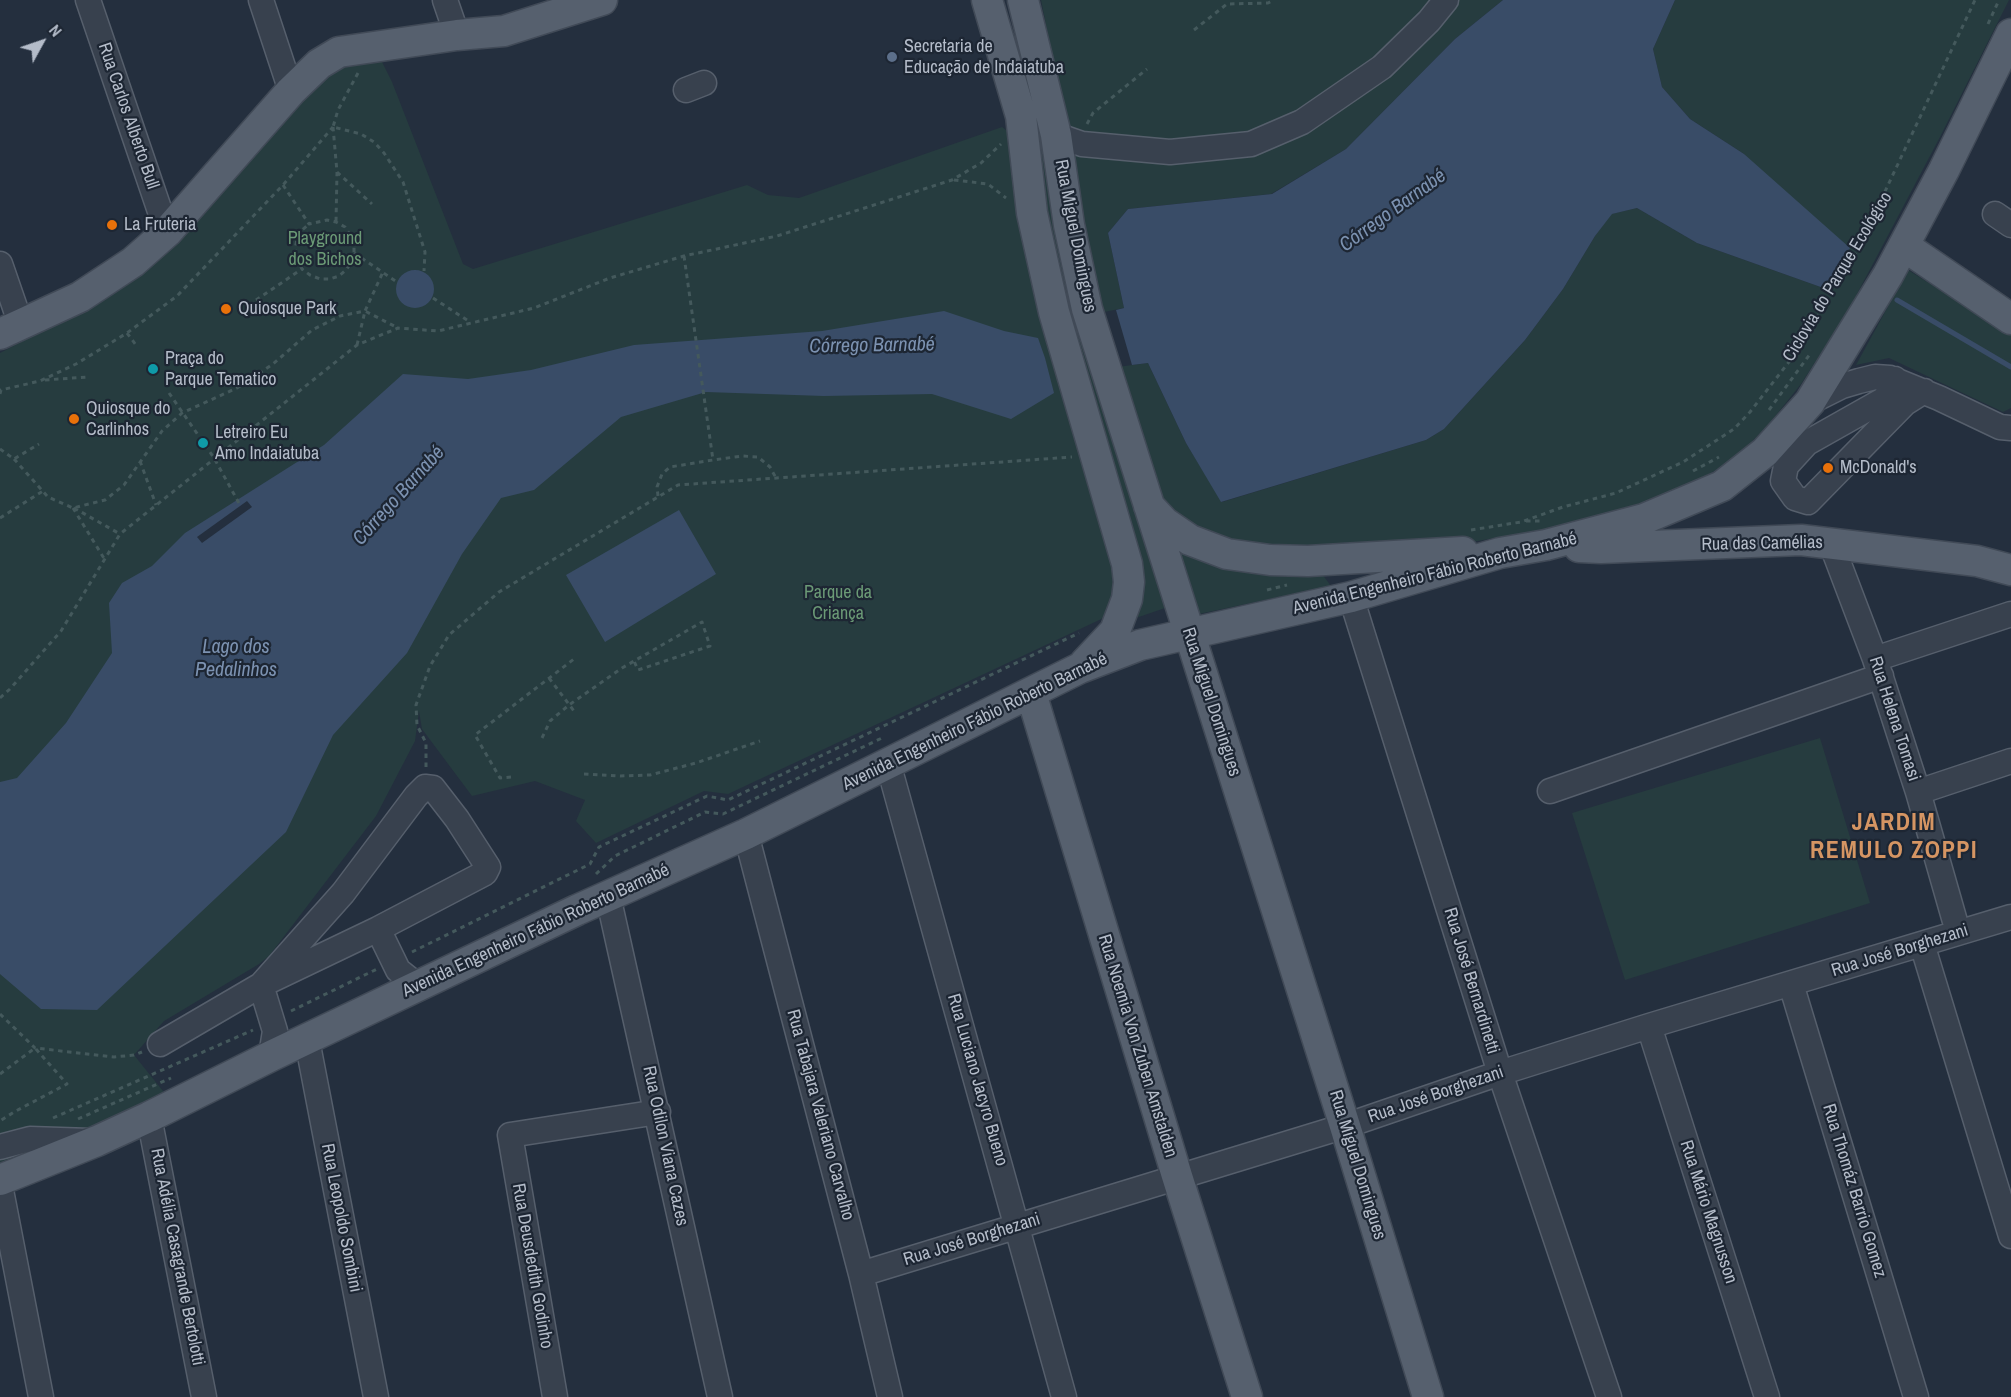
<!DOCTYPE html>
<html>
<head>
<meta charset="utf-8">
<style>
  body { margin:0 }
  #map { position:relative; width:2011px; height:1397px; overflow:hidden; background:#242f3e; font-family:"Archivo Narrow",sans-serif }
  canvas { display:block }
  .north { position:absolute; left:12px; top:12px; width:60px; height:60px; -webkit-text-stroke:4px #1d2633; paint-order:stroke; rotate:50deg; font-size:16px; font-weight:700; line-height:24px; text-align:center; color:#b4bcc9 }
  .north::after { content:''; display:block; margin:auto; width:21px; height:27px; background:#b4bcc9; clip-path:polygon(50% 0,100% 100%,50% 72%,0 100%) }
</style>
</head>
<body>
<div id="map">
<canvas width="2011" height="1397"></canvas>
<div class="north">N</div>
</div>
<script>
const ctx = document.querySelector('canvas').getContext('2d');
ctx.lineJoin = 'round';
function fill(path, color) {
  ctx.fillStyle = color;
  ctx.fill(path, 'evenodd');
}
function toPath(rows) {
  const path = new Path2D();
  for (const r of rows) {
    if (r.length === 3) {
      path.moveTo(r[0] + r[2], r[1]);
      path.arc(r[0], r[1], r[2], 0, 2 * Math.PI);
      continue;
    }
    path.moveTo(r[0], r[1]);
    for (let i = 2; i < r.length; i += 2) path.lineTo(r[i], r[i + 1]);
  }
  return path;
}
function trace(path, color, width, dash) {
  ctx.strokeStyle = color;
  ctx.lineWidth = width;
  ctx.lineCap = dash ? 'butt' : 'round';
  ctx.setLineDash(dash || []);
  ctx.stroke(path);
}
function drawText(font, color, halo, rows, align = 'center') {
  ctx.font = font + ' "Archivo Narrow",sans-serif';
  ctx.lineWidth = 4.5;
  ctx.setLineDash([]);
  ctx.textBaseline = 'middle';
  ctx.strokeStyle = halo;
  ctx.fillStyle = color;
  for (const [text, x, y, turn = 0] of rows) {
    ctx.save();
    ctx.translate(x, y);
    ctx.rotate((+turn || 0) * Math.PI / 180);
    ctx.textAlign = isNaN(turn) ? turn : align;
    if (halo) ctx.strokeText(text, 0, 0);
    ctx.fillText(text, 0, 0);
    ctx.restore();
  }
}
fill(toPath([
  [1041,0,1503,0,1455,39,1346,149,1271,194,1128,209,1108,233,1124,308,1099,313,1069,139],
  [1675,0,2009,0,1940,137,1848,311,1801,384,1769,424,1734,460,1675,493,1612,518,1472,542,1384,547,1263,546,1218,538,1181,523,1164,508,1117,367,1148,363,1186,443,1222,502,1426,440,1444,429,1525,340,1563,289,1595,236,1611,214,1637,208,1697,243,1829,290,1744,154,1690,119,1662,87,1653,49],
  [381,60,392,82,463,264,473,269,747,185,768,195,799,198,1002,127,1014,136,1119,574,1112,614,728,794,704,791,596,843,576,821,585,800,535,781,472,796,422,729,419,711,415,741,376,816,269,956,259,964,164,1021,134,1055,167,1096,0,1163,0,353,115,293,200,217,249,162,307,93,336,68],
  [1036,127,1045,147,1058,248,1078,310,1168,607,1133,619,1046,246],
  [1908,270,2011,334,2011,408,2003,412,1889,358,1856,365],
  [1176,549,1319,570,1331,586,1199,614],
  [1820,738,1870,903,1625,980,1572,813]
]), '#263c3f');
fill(toPath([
  [1503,0,1675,0,1653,49,1662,87,1690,119,1744,154,1850,248,1829,290,1697,243,1637,208,1612,214,1595,236,1563,289,1525,340,1444,429,1426,440,1221,502,1186,443,1148,363,1132,365,1116,310,1124,308,1108,233,1128,209,1272,194,1346,149,1455,39],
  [415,289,19],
  [944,311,1004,331,1038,338,1045,358,1054,393,1011,419,932,394,824,396,706,392,621,417,534,490,501,498,462,554,407,653,333,735,286,832,97,1010,41,1009,0,974,0,782,17,778,66,723,112,653,109,603,122,583,152,566,185,533,324,445,403,374,468,379,531,370,634,345,822,331],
  [679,510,716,574,605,642,566,575]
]), '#394c67');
fill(toPath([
  [247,501,252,507,202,543,197,537]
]), '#242f3e');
trace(toPath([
  [1897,300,2011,367]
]), '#394c67', 5);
const minor = toPath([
  [88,0,167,232],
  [261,0,291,91],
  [445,0,457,35],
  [686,90,704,83],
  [1056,135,1082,144,1170,152,1251,144,1302,122,1382,67,1429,21,1446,0],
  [1995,214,2011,225],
  [0,264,21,325],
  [1895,379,1885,399,1807,443,1786,466,1783,481,1795,498,1808,502,1905,403,1924,391],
  [1810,402,1842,386,1859,381,1875,377,1890,378,1939,398,2000,427,2011,428],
  [1831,543,1875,659,1918,792,1958,932],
  [1351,597,1500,1073,1609,1397],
  [1875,659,2011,614],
  [888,763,1064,1397],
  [1550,791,1881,676],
  [1918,792,2011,761],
  [746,834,861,1274,890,1397],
  [608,896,720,1397],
  [378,929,398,970,418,986],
  [1922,944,2011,1236],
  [1791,984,1916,1397],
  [1649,1026,1767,1397],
  [307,1040,376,1397],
  [160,1044,261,985,378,929,485,873,488,867,457,819,433,788,425,787,416,796,343,893,261,985,275,1031,271,1056],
  [149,1117,204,1397],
  [0,1147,30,1139,90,1141],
  [0,1185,41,1397],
  [861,1274,1345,1126,1500,1073,1649,1026,2011,917],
  [555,1397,510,1135,658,1112]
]);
const major = toPath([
  [987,0,1021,116,1032,213,1054,312,1127,564,1129,582,1127,599,1115,631,1085,663],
  [1023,0,1056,135,1069,225,1087,309,1345,1126,1428,1397],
  [1904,246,2011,319],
  [0,334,80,297,133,262,167,232,291,91,319,64,339,52,457,35,504,31,602,0],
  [1149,506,1165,523,1190,540,1227,554,1270,560,1308,561,1463,552],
  [1579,547,1601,548,1801,540,1977,561,2011,570],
  [1031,693,1177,1176,1247,1397],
  [0,1180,97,1141,149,1117,271,1056,577,910,746,834,1080,668,1140,645,1351,597,1500,553,1546,545,1644,519,1722,486,1765,452,1810,402,1888,275,1944,170,2011,34]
]);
trace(minor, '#565f6c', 27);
trace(major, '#414a57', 33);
trace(toPath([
  [1988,24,1999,0],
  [1194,30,1227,4,1268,3,1274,0],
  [358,73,338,110,333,127,361,134,374,142,384,153,403,182,425,252,424,271],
  [1087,124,1093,113,1147,69],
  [333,127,337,172,336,222],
  [337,172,372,204],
  [954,180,988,184,1006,198],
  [283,185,309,224,327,220,336,222,345,227,350,235,354,243,354,253,352,262,346,270,339,276,330,279,320,279,310,275,302,269,297,260,295,249,297,239,302,230,309,224],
  [354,253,397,282],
  [684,256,713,460],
  [433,298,470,322],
  [256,300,302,269],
  [127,333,136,345],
  [357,345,365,311,398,328],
  [45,380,88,377],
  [169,393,214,458,240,505],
  [0,394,1,390,40,381,76,364,127,333,177,296,283,185,333,127],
  [1769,410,1810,354],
  [0,449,14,459,39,444],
  [14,459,48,497,73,508,105,500,124,485,162,431,182,413,237,388,273,364,312,330,340,316,365,311,383,272],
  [140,461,156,505],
  [1693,471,1719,457],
  [658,496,657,487,662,474,670,467,713,460,742,456,758,457,770,467,776,478],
  [73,508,105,560],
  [74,508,120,534],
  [0,518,43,491],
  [1526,521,1540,521],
  [1471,530,1521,522,1563,507,1616,493,1683,462,1734,429,1750,412,1792,358,1858,249,1975,0],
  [1267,590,1287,585],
  [549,678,574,711],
  [0,698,10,689,61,631,120,534,357,345,398,328,438,331,534,308,610,278,684,256,777,236,952,180,981,163,1001,144],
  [542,738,550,721,569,705,622,668,702,622,710,646,638,670,634,661],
  [426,767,426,743,417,725,416,705,430,666,449,635,499,592,678,485,1072,457],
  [584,774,620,776,650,775,696,763,760,741],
  [511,777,500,778,475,735,574,659],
  [596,874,615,856,705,812,723,814,884,737],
  [412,952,590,864,599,847,707,796,728,800,1079,633],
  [291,1011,377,969],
  [0,1014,35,1048,114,1057,134,1055,142,1052],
  [0,1074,35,1048,67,1084,14,1112,0,1121],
  [53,1118,253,1030],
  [78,1119,171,1078]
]), '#44595c', 3, [4.5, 4.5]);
trace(minor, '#38414e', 24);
trace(major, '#56606e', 30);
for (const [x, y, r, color] of [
  [892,57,6,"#5c6f8a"],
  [112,225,6,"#e8710a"],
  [226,309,6,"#e8710a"],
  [153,369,6,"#0f9aa8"],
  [74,419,6,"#e8710a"],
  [203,443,6,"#0f9aa8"],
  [1828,468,6,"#e8710a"]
]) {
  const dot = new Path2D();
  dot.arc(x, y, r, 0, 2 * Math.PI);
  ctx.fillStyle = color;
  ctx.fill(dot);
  trace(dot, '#1d2633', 2);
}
drawText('18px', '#b4bcc9', '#1d2633', [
  ["Secretaria de",904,47],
  ["Educação de Indaiatuba",904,68],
  ["La Fruteria",124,225],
  ["Quiosque Park",238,309],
  ["Praça do",165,359],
  ["Parque Tematico",165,380],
  ["Quiosque do",86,409],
  ["Carlinhos",86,430],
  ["Letreiro Eu",215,433],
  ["Amo Indaiatuba",215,454],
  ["McDonald's",1840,468]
], 'left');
drawText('18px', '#b4bcc9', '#1d2633', [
  ["Rua Carlos Alberto Bull",128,116,71],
  ["Rua Miguel Domingues",1075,236,79],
  ["Ciclovia do Parque Ecológico",1838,277,-59],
  ["Rua das Camélias",1762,544,-1],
  ["Avenida Engenheiro Fábio Roberto Barnabé",1435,574,-14],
  ["Rua Miguel Domingues",1211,702,72],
  ["Rua Helena Tomasi",1894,719,72],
  ["Avenida Engenheiro Fábio Roberto Barnabé",975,722,-26],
  ["Avenida Engenheiro Fábio Roberto Barnabé",536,931,-25],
  ["Rua José Borghezani",1900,951,-17],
  ["Rua José Bernardinetti",1471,981,73],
  ["Rua Noemia Von Zuben Amstalden",1137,1046,73],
  ["Rua Luciano Jacyro Bueno",977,1080,74],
  ["Rua José Borghezani",1436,1095,-19],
  ["Rua Tabajara Valeriano Carvalho",820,1115,75],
  ["Rua Odilon Viana Cazes",665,1146,78],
  ["Rua Miguel Domingues",1357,1165,73],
  ["Rua Thomáz Barrio Gomez",1854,1191,73],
  ["Rua Mário Magnusson",1708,1212,72],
  ["Rua Leopoldo Sombini",341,1218,79],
  ["Rua José Borghezani",972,1240,-17],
  ["Rua Adélia Casagrande Bertolotti",177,1257,79],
  ["Rua Deusdedith Godinho",532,1266,80]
]);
drawText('18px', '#6b9a76', '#1d2633', [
  ["Playground",325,239],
  ["dos Bichos",325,260],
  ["Parque da",838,593],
  ["Criança",838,614]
]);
drawText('italic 20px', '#7c92b1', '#1d2633', [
  ["Córrego Barnabé",1393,211,-36],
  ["Córrego Barnabé",872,346,-1],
  ["Córrego Barnabé",399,496,-48],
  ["Lago dos",236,648],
  ["Pedalinhos",236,671]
]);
ctx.letterSpacing = '1.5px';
drawText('bold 24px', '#d59563', '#1d2633', [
  ["JARDIM",1894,824],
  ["REMULO ZOPPI",1894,852]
]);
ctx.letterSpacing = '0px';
</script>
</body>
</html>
